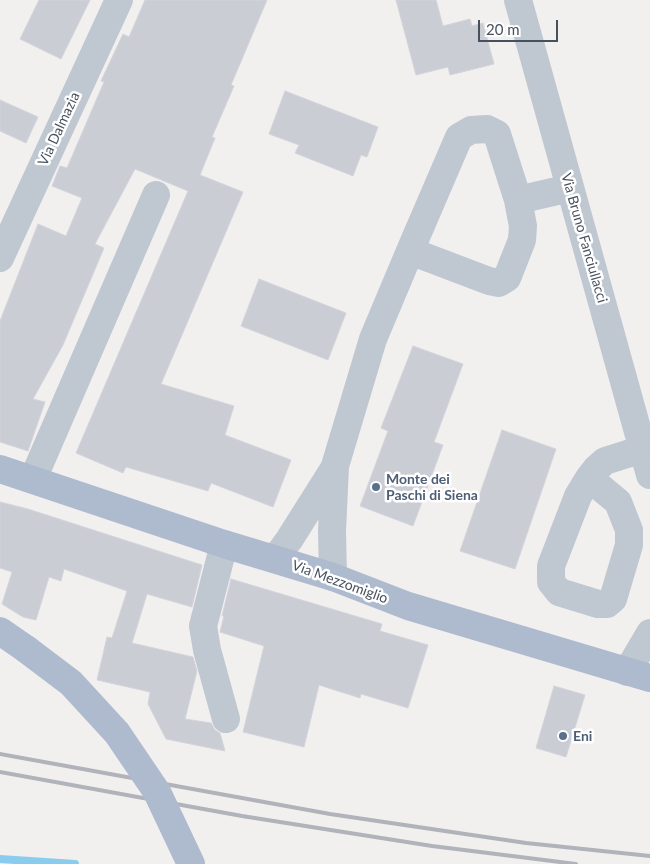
<!DOCTYPE html>
<html>
<head>
<meta charset="utf-8">
<style>
  body { margin:0 }
  #map { position:relative; width:650px; height:864px; overflow:hidden; background:#f2efef; font-family:Lato,sans-serif }
  canvas { display:block }
  .scale { position:absolute; left:478px; top:20px; width:80px; height:22px; box-sizing:border-box; border:2px solid #47505d; border-top:0; padding-left:6px; font-size:15px; line-height:18px; white-space:nowrap; color:#47505d; -webkit-text-stroke:4px #fff; paint-order:stroke }
</style>
</head>
<body>
<div id="map">
<canvas width="650" height="864"></canvas>
<div class="scale">20 m</div>
</div>
<script>
const ctx = document.querySelector('canvas').getContext('2d');
ctx.lineJoin = 'round';
function toPath(rows) {
  const path = new Path2D();
  for (const r of rows) {
    path.moveTo(r[0], r[1]);
    for (let i = 2; i < r.length; i += 2) path.lineTo(r[i], r[i + 1]);
  }
  return path;
}
function trace(path, color, width, dash) {
  ctx.strokeStyle = color;
  ctx.lineWidth = width;
  ctx.lineCap = dash ? 'butt' : 'round';
  ctx.setLineDash(dash || []);
  ctx.stroke(path);
}
function fill(path, color) {
  ctx.fillStyle = color;
  ctx.fill(path, 'evenodd');
}
function drawText(font, color, halo, rows, align = 'center') {
  ctx.font = font + ' Lato,sans-serif';
  ctx.lineWidth = 5;
  ctx.setLineDash([]);
  ctx.textBaseline = 'middle';
  ctx.strokeStyle = halo;
  ctx.fillStyle = color;
  for (const [text, x, y, turn = 0] of rows) {
    ctx.save();
    ctx.translate(x, y);
    ctx.rotate((+turn || 0) * Math.PI / 180);
    ctx.textAlign = isNaN(turn) ? turn : align;
    if (halo) ctx.strokeText(text, 0, 0);
    ctx.fillText(text, 0, 0);
    ctx.restore();
  }
}
trace(toPath([
  [0,859,75,864]
]), '#89ccee', 8);
const building = toPath([
  [39,0,90,0,61,59,20,39,39,0],
  [145,0,267,0,231,85,234,86,212,137,215,138,200,175,243,192,161,384,234,406,225,435,291,460,273,507,211,483,208,491,126,467,123,473,76,453,188,191,135,169,95,244,104,248,63,345,33,399,45,402,28,451,0,442,0,321,38,224,66,236,82,198,52,186,60,166,67,168,104,82,101,81,123,34,129,37,145,0],
  [396,0,436,0,443,26,470,19,472,26,483,23,494,64,450,75,448,67,416,75,396,0],
  [285,91,378,127,367,157,361,155,353,176,295,153,299,145,269,134,285,91],
  [0,100,38,117,26,143,0,131,0,100],
  [259,279,346,313,328,360,241,326,259,279],
  [413,346,463,364,434,442,443,445,413,526,360,506,388,431,381,428,413,346],
  [502,430,556,449,515,569,460,551,502,430],
  [0,502,28,509,202,565,192,607,147,594,132,643,193,657,197,671,185,719,211,723,215,730,220,733,225,751,166,739,148,704,150,692,97,680,107,637,112,638,127,591,64,569,61,581,49,577,36,620,23,617,2,604,12,572,0,568,0,502],
  [231,579,382,624,380,631,428,645,408,708,361,694,360,698,319,685,304,747,243,732,264,646,220,632,224,616,222,616,231,579],
  [554,686,585,695,566,757,536,748,554,686]
]);
fill(building, '#cbcdd5');
trace(building, '#d3d4db', 1);
trace(toPath([
  [518,0,650,475],
  [518,200,570,188],
  [0,258,119,0],
  [589,478,618,502,629,530,629,545,613,599,607,604,598,604,559,592,551,582,551,566,578,496,589,478,596,469,605,461,643,449],
  [33,479,156,195],
  [224,544,203,626,207,650,226,719],
  [275,559,289,540,335,467],
  [333,577,332,531,335,466,373,339,410,251,459,137,471,130,487,129,497,134,518,200,523,226,522,240,507,278,499,283,489,281,410,251],
  [627,672,650,633]
]), '#bfc7d1', 28);
trace(toPath([
  [0,469,224,544,333,577,408,606,650,678],
  [0,631,26,649]
]), '#aebace', 28);
trace(toPath([
  [0,754,330,814,526,843,650,856],
  [0,772,242,816,432,846,576,864]
]), '#b1b3ba', 4);
trace(toPath([
  [26,649,71,683,117,733,157,792,191,864]
]), '#aebace', 28);
for (const [x, y, r, color] of [
  [376,487,5,"#5c6f8a"],
  [563,736,5,"#5c6f8a"]
]) {
  const dot = new Path2D();
  dot.arc(x, y, r, 0, 2 * Math.PI);
  ctx.fillStyle = color;
  ctx.fill(dot);
  trace(dot, '#fff', 2);
}
drawText('14px', '#47505d', '#fff', [
  ["Via Dalmazia",59,129,-65],
  ["Via Bruno Fanciullacci",584,238,74],
  ["Via Mezzomiglio",340,582,20]
]);
drawText('bold 14px', '#4e5e75', '#fff', [
  ["Monte dei",386,479],
  ["Paschi di Siena",386,495],
  ["Eni",573,736]
], 'left');
</script>
</body>
</html>
